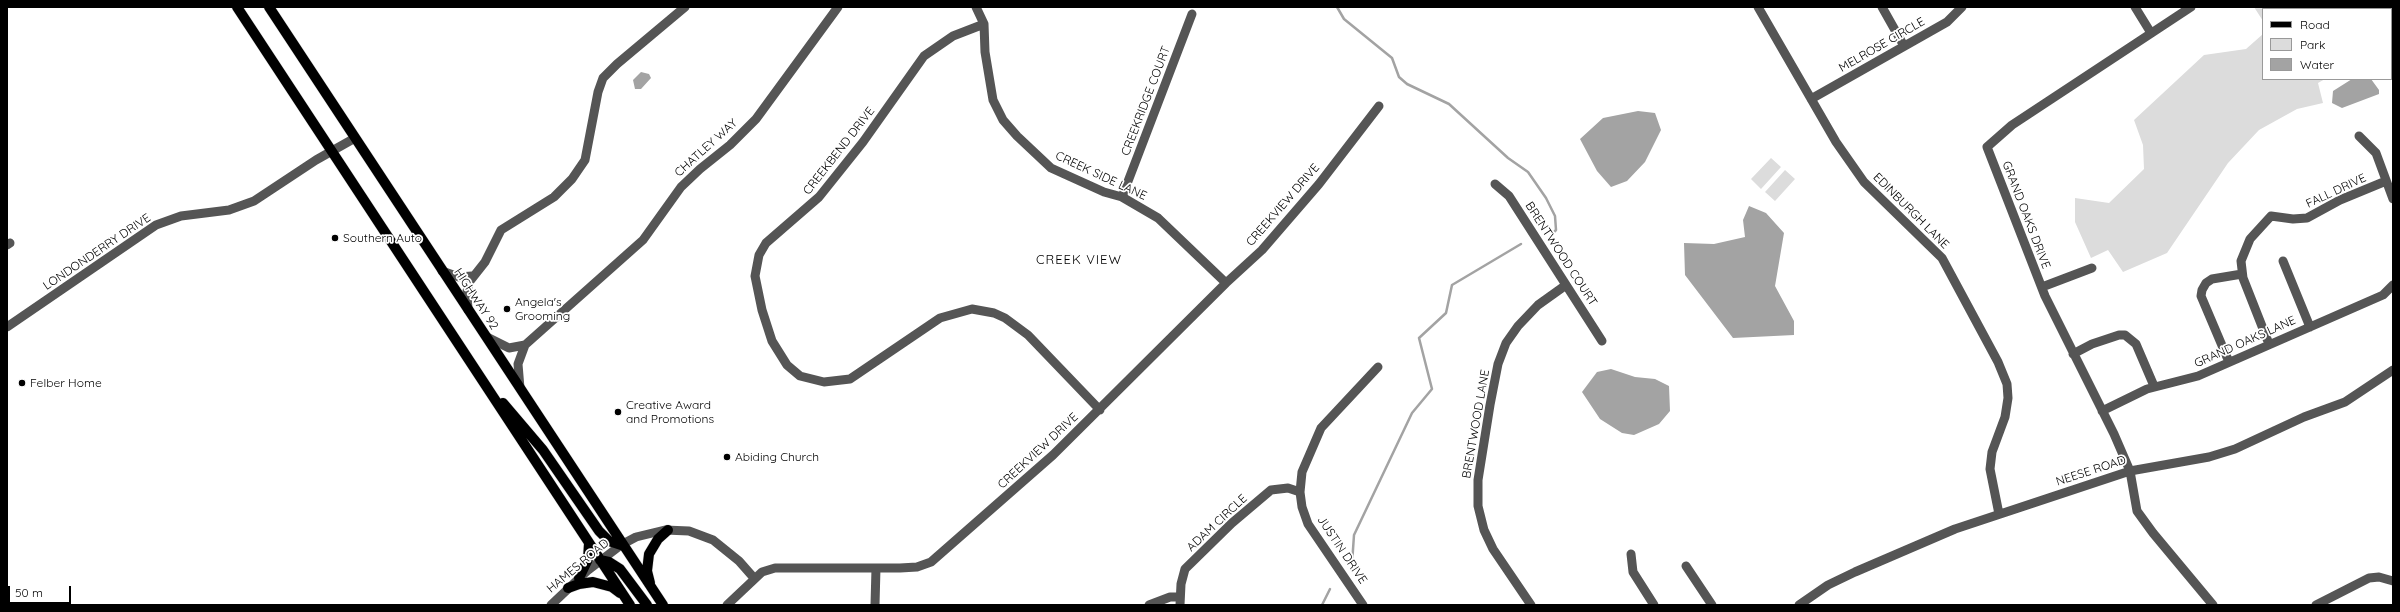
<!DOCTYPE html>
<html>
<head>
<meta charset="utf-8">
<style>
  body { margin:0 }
  #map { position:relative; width:2400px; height:612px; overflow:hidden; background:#fff; font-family:Quicksand,sans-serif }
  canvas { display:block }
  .frame { position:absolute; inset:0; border:8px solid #000; pointer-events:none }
  .legend { position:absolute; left:2262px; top:8px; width:130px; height:72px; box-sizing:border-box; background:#fff; border:1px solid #999; margin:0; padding:5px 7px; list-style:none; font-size:12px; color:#000 }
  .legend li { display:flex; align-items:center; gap:8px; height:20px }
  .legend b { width:20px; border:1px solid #999 }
  .scale { position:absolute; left:8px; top:586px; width:63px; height:18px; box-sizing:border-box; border:2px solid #000; border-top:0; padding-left:5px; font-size:12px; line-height:14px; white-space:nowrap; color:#000; -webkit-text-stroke:3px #fff; paint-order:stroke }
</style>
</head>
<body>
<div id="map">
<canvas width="2400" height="612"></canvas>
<div class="frame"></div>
<ul class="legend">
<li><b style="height:5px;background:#000"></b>Road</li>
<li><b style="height:11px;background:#dcdcdc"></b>Park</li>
<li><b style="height:11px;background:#a3a3a3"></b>Water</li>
</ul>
<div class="scale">50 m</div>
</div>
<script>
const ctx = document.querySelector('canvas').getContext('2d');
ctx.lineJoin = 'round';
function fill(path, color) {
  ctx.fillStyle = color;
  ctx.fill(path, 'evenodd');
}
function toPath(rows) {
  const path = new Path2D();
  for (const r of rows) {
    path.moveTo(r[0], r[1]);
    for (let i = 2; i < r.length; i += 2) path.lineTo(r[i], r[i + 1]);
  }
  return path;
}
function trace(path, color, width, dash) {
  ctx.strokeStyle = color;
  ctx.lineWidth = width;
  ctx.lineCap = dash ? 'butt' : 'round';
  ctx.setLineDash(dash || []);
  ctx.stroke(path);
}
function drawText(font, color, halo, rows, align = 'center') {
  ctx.font = font + ' Quicksand,sans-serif';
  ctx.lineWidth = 3.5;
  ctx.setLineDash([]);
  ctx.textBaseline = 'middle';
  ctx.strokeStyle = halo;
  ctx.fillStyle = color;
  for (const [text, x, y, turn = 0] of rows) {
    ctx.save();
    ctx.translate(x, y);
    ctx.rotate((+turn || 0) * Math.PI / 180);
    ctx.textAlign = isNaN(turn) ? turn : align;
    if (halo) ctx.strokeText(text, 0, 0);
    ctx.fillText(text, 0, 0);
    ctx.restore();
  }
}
fill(toPath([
  [2254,7,2393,7,2393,79,2391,77,2391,9,2263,9,2263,21],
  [2263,34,2263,79,2325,79,2318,83,2323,103,2297,109,2259,130,2228,163,2167,253,2123,272,2108,250,2091,258,2075,222,2075,198,2109,203,2144,169,2143,145,2134,120,2204,55,2246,49],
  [1771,158,1781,167,1761,189,1751,179],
  [1785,170,1795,179,1775,201,1765,192]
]), '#dcdcdc');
fill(toPath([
  [641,72,649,74,651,78,641,89,635,89,633,80],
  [2352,79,2371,79,2379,90,2379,94,2342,108,2332,103,2333,91],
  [1638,111,1655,113,1661,130,1645,162,1627,181,1611,187,1597,171,1580,139,1603,118],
  [1749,206,1766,213,1784,233,1775,286,1794,321,1794,335,1733,338,1685,275,1684,243,1714,244,1745,237,1743,220],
  [1611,369,1635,377,1655,379,1669,386,1670,411,1659,424,1634,435,1622,433,1600,419,1582,392,1597,372]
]), '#a3a3a3');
trace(toPath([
  [1337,7,1344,19,1392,58,1399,77,1407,84,1449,104,1508,158,1528,172,1546,198,1555,216,1556,230,1554,232],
  [2389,7,2390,9],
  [2391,11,2393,14],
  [1352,564,1354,535,1412,413,1432,389,1419,338,1446,313,1452,285,1521,244],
  [1322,605,1330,589]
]), '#a3a3a3', 2.5);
const major = toPath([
  [237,7,630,605],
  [269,7,663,605],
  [503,403,543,450,599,531,609,541,621,545],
  [600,560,609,562,620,569,647,605],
  [579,578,588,559,589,543],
  [650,583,647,571,649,554,658,539,668,530],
  [568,588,579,584,593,582,612,587,620,593]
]);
trace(major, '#dbdbdb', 11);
trace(toPath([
  [976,7,984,24,985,52,993,100,1003,120,1017,136,1051,168,1104,192,1122,197,1158,218,1226,283],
  [1758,7,1836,142,1864,182,1942,258,1998,362,2007,384,2008,398,2005,417,1992,452,1990,469,1999,514],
  [1882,7,1904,46],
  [2135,7,2151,33],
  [2191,7,2012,125,1987,147,2045,296,2114,434,2130,471,2137,511,2153,533,2213,605],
  [984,24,953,36,924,56,863,142,819,197,766,243,759,255,755,276,762,310,772,341,787,365,800,376,824,382,850,379,940,318,972,309,994,313,1005,318,1028,335,1100,410],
  [1811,99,1947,22,1962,7],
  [2359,136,2376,153,2393,199],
  [1495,184,1509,196,1602,341],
  [1122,197,1192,14],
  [7,245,10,243],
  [2283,261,2310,327],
  [442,271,459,277,472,276],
  [2042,287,2092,268],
  [468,310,467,291,470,281,485,262,501,230,554,197,572,179,585,160,598,92,603,78,617,64,685,7],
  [7,327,156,225,181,216,229,210,254,201,316,160,355,138],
  [487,337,509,348,525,345,643,240,681,187,700,169,730,145,756,119,838,7],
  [2269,344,2243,278,2241,261,2250,239,2271,216,2293,219,2307,218,2340,200,2386,181],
  [2073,354,2092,344,2119,335,2125,335,2136,344,2154,386],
  [2229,362,2201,296,2202,290,2206,283,2212,279,2242,274],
  [520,388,518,364,525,345],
  [2102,411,2147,389,2198,376,2383,295,2393,285],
  [1631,554,1633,572,1654,605],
  [1686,566,1712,605],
  [551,605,587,571,621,545,636,537,665,530,689,531,713,540,739,561,754,578],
  [727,605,762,572,775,568,900,568,917,567,931,562,1053,455,1226,283,1262,250,1319,184,1379,106],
  [875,605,876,568],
  [1149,605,1170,597,1180,597],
  [1180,605,1181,584,1185,569,1232,523,1271,490,1288,488,1300,492],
  [1363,605,1308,524,1302,507,1300,492,1302,472,1321,428,1378,367],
  [1531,605,1493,549,1484,530,1478,506,1478,480,1490,405,1498,364,1506,343,1518,326,1538,305,1566,285],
  [1799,605,1828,585,1855,572,1955,529,2130,471,2209,457,2235,449,2304,417,2345,402,2393,370],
  [2316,605,2369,578,2379,577,2393,581]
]), '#555', 9);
trace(major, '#000', 10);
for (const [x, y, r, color] of [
  [335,238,4,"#000"],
  [507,309,4,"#000"],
  [22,383,4,"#000"],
  [618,412,4,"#000"],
  [727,457,4,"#000"]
]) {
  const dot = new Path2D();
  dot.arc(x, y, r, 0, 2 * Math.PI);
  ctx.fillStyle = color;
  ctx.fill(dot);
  trace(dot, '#fff', 1.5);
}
drawText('12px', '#000', '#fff', [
  ["MELROSE CIRCLE",1882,45,-30],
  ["CREEKRIDGE COURT",1146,101,-69],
  ["CHATLEY WAY",706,148,-42],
  ["CREEKBEND DRIVE",839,151,-52],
  ["CREEK SIDE LANE",1101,176,25],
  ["FALL DRIVE",2336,191,-25],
  ["CREEKVIEW DRIVE",1283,205,-49],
  ["EDINBURGH LANE",1911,211,45],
  ["GRAND OAKS DRIVE",2026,215,69],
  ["LONDONDERRY DRIVE",97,252,-34],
  ["BRENTWOOD COURT",1561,254,57],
  ["HIGHWAY 92",476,299,57],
  ["GRAND OAKS LANE",2245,342,-24],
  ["BRENTWOOD LANE",1476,424,-80],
  ["CREEKVIEW DRIVE",1038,451,-43],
  ["NEESE ROAD",2091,471,-18],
  ["ADAM CIRCLE",1217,523,-43],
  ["JUSTIN DRIVE",1342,550,56],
  ["HAMES ROAD",578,566,-40]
]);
drawText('12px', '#000', '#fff', [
  ["Southern Auto",343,238],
  ["Angela's",515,302],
  ["Grooming",515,316],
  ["Felber Home",30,383],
  ["Creative Award",626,405],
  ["and Promotions",626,419],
  ["Abiding Church",735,457]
], 'left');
ctx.letterSpacing = '1px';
drawText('13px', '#000', '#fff', [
  ["CREEK VIEW",1079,260]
]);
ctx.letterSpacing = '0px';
</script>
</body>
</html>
